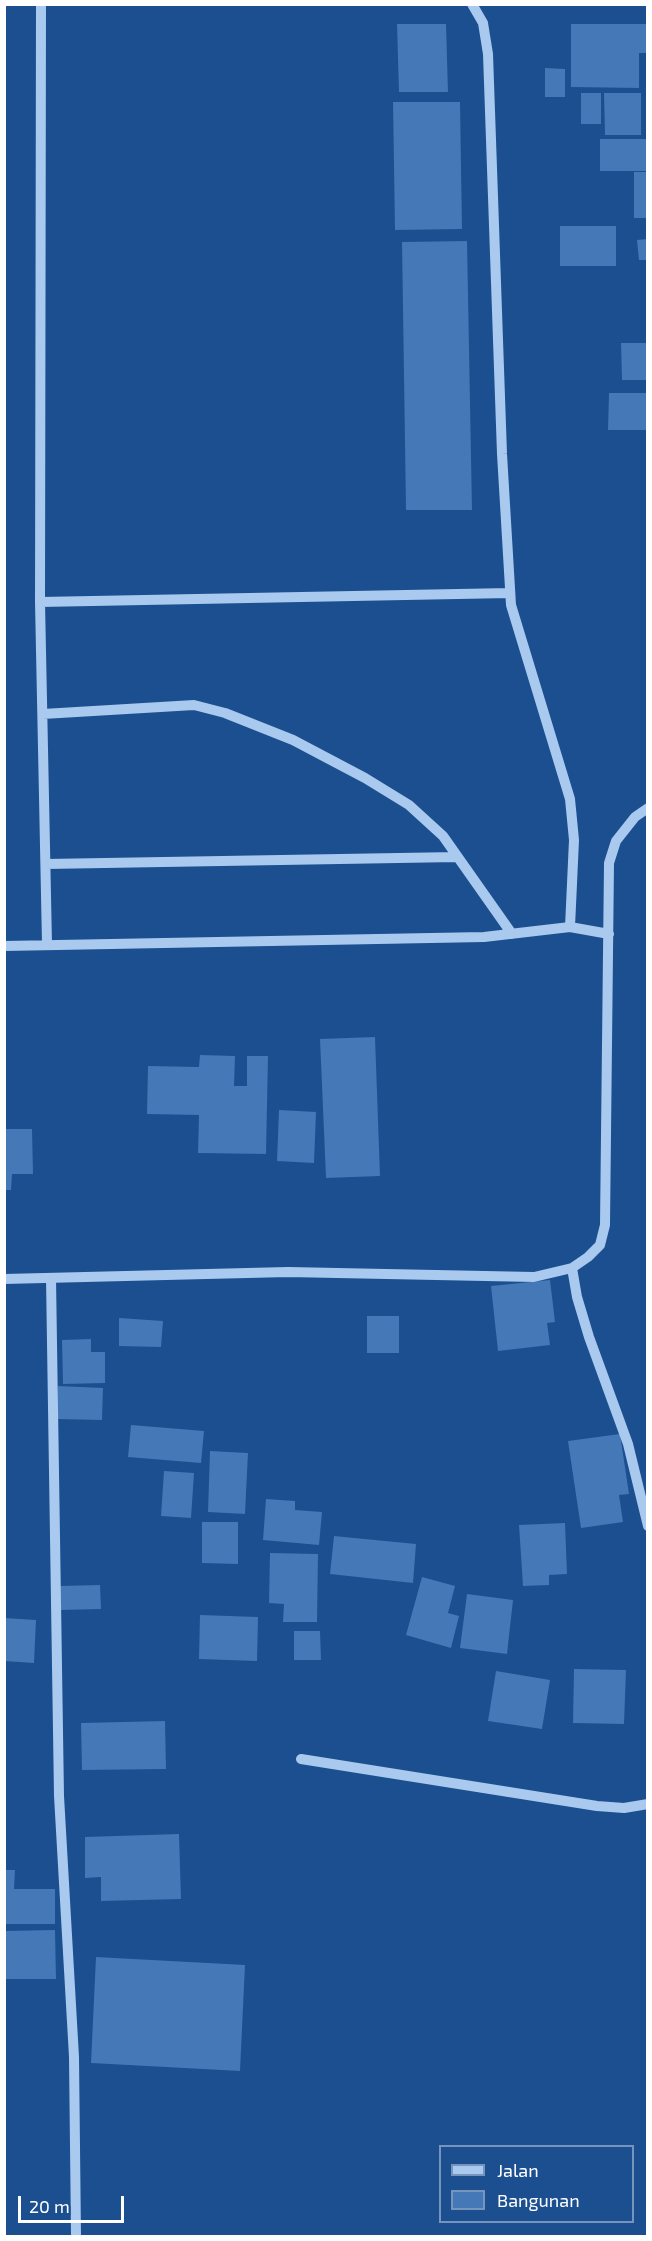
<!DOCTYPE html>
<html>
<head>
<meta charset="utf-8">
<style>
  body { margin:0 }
  #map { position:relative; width:652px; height:2241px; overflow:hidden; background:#1b4f8f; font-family:"Exo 2",sans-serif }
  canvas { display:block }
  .frame { position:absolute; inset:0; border:6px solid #fff; pointer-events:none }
  .legend { position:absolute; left:439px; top:2145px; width:195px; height:78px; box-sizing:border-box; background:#1b4f8f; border:2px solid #7695bc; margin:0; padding:8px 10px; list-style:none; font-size:18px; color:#fff }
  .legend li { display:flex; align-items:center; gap:12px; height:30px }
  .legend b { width:30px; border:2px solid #7695bc }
  .scale { position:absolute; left:18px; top:2196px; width:106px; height:27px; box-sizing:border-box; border:3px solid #fff; border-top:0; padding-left:8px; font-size:18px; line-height:21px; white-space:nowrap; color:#fff; -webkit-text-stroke:4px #1b4f8f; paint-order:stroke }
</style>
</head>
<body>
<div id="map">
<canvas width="652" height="2241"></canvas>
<div class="frame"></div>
<ul class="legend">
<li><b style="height:8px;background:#a9c9ee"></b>Jalan</li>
<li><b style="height:16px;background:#4478b7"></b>Bangunan</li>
</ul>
<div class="scale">20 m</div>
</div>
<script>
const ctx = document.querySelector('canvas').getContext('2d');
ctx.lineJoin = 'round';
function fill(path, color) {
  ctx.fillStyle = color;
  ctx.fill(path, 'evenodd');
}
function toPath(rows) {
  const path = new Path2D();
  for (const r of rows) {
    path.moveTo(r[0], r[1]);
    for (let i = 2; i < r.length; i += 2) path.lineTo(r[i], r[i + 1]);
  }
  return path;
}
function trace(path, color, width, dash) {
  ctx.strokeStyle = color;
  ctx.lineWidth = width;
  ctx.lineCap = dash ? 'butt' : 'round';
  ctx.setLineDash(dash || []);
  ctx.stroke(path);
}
fill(toPath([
  [397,24,446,24,448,92,399,92],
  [571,24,648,24,648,53,639,53,639,88,571,87],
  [545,68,565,69,565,97,545,97],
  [581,93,601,93,601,124,581,124],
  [604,93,641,93,641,135,605,135],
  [393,102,460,102,462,229,395,230],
  [600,139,648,139,648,171,600,171],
  [634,172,648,172,648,218,634,218],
  [560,226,616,226,616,266,560,266],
  [648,239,648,260,639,260,637,240],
  [467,241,472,510,406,510,402,242],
  [621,343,648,343,648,380,622,380],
  [609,393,648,393,648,430,608,430],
  [375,1037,380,1176,326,1178,320,1039],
  [200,1055,235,1056,234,1086,247,1086,247,1056,268,1056,266,1154,198,1153,199,1115,147,1114,148,1066,199,1067],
  [279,1110,316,1112,314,1163,277,1161],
  [4,1129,32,1129,33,1174,12,1174,11,1190,4,1190],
  [550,1280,555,1322,547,1323,550,1345,498,1351,491,1286],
  [367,1316,399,1316,399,1353,367,1353],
  [119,1318,163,1321,161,1347,119,1346],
  [91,1339,91,1352,105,1352,105,1383,63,1384,62,1340],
  [58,1386,103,1388,102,1420,57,1419],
  [131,1425,204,1431,201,1463,128,1457],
  [620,1434,629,1494,619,1495,623,1522,581,1528,568,1441],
  [210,1451,248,1453,245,1514,208,1512],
  [164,1471,194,1473,191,1518,161,1516],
  [266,1499,295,1501,295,1510,322,1512,319,1545,263,1540],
  [202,1522,238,1522,238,1564,202,1563],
  [565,1523,567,1574,549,1575,549,1585,523,1586,519,1525],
  [334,1536,416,1544,413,1583,330,1574],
  [270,1553,318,1554,317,1622,283,1622,284,1604,269,1603],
  [422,1577,455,1586,448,1613,459,1616,451,1648,406,1635],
  [100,1585,101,1609,60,1610,59,1586],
  [467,1594,513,1600,507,1654,460,1648],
  [200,1615,258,1617,257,1661,199,1659],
  [4,1618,36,1620,34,1663,4,1661],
  [294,1631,320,1631,321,1660,294,1660],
  [574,1669,626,1670,624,1724,573,1723],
  [496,1671,550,1680,542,1729,488,1721],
  [165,1721,166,1769,82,1770,81,1723],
  [179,1834,181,1899,101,1901,101,1877,85,1878,85,1837],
  [4,1870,15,1870,14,1889,55,1889,55,1924,4,1924],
  [55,1930,56,1979,4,1979,4,1931],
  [96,1957,245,1965,240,2071,91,2063]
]), '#4478b7');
trace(toPath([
  [41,4,40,602,47,944],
  [472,4,483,23,488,54,502,454,511,605,570,799,574,840,570,927],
  [40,602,510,593],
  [43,714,194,705,225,713,293,740,365,778,409,805,443,836,512,934],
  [46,864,457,857],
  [4,946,484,937,570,927,609,934],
  [572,1268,577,1297,589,1337,628,1444,648,1526],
  [51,1278,59,1796,74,2057,76,2236],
  [4,1279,288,1272,534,1277,572,1268,588,1257,600,1245,605,1225,609,863,616,841,635,817,648,808],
  [301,1759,597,1806,624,1808,648,1804]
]), '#a9c9ee', 10);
</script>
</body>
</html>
